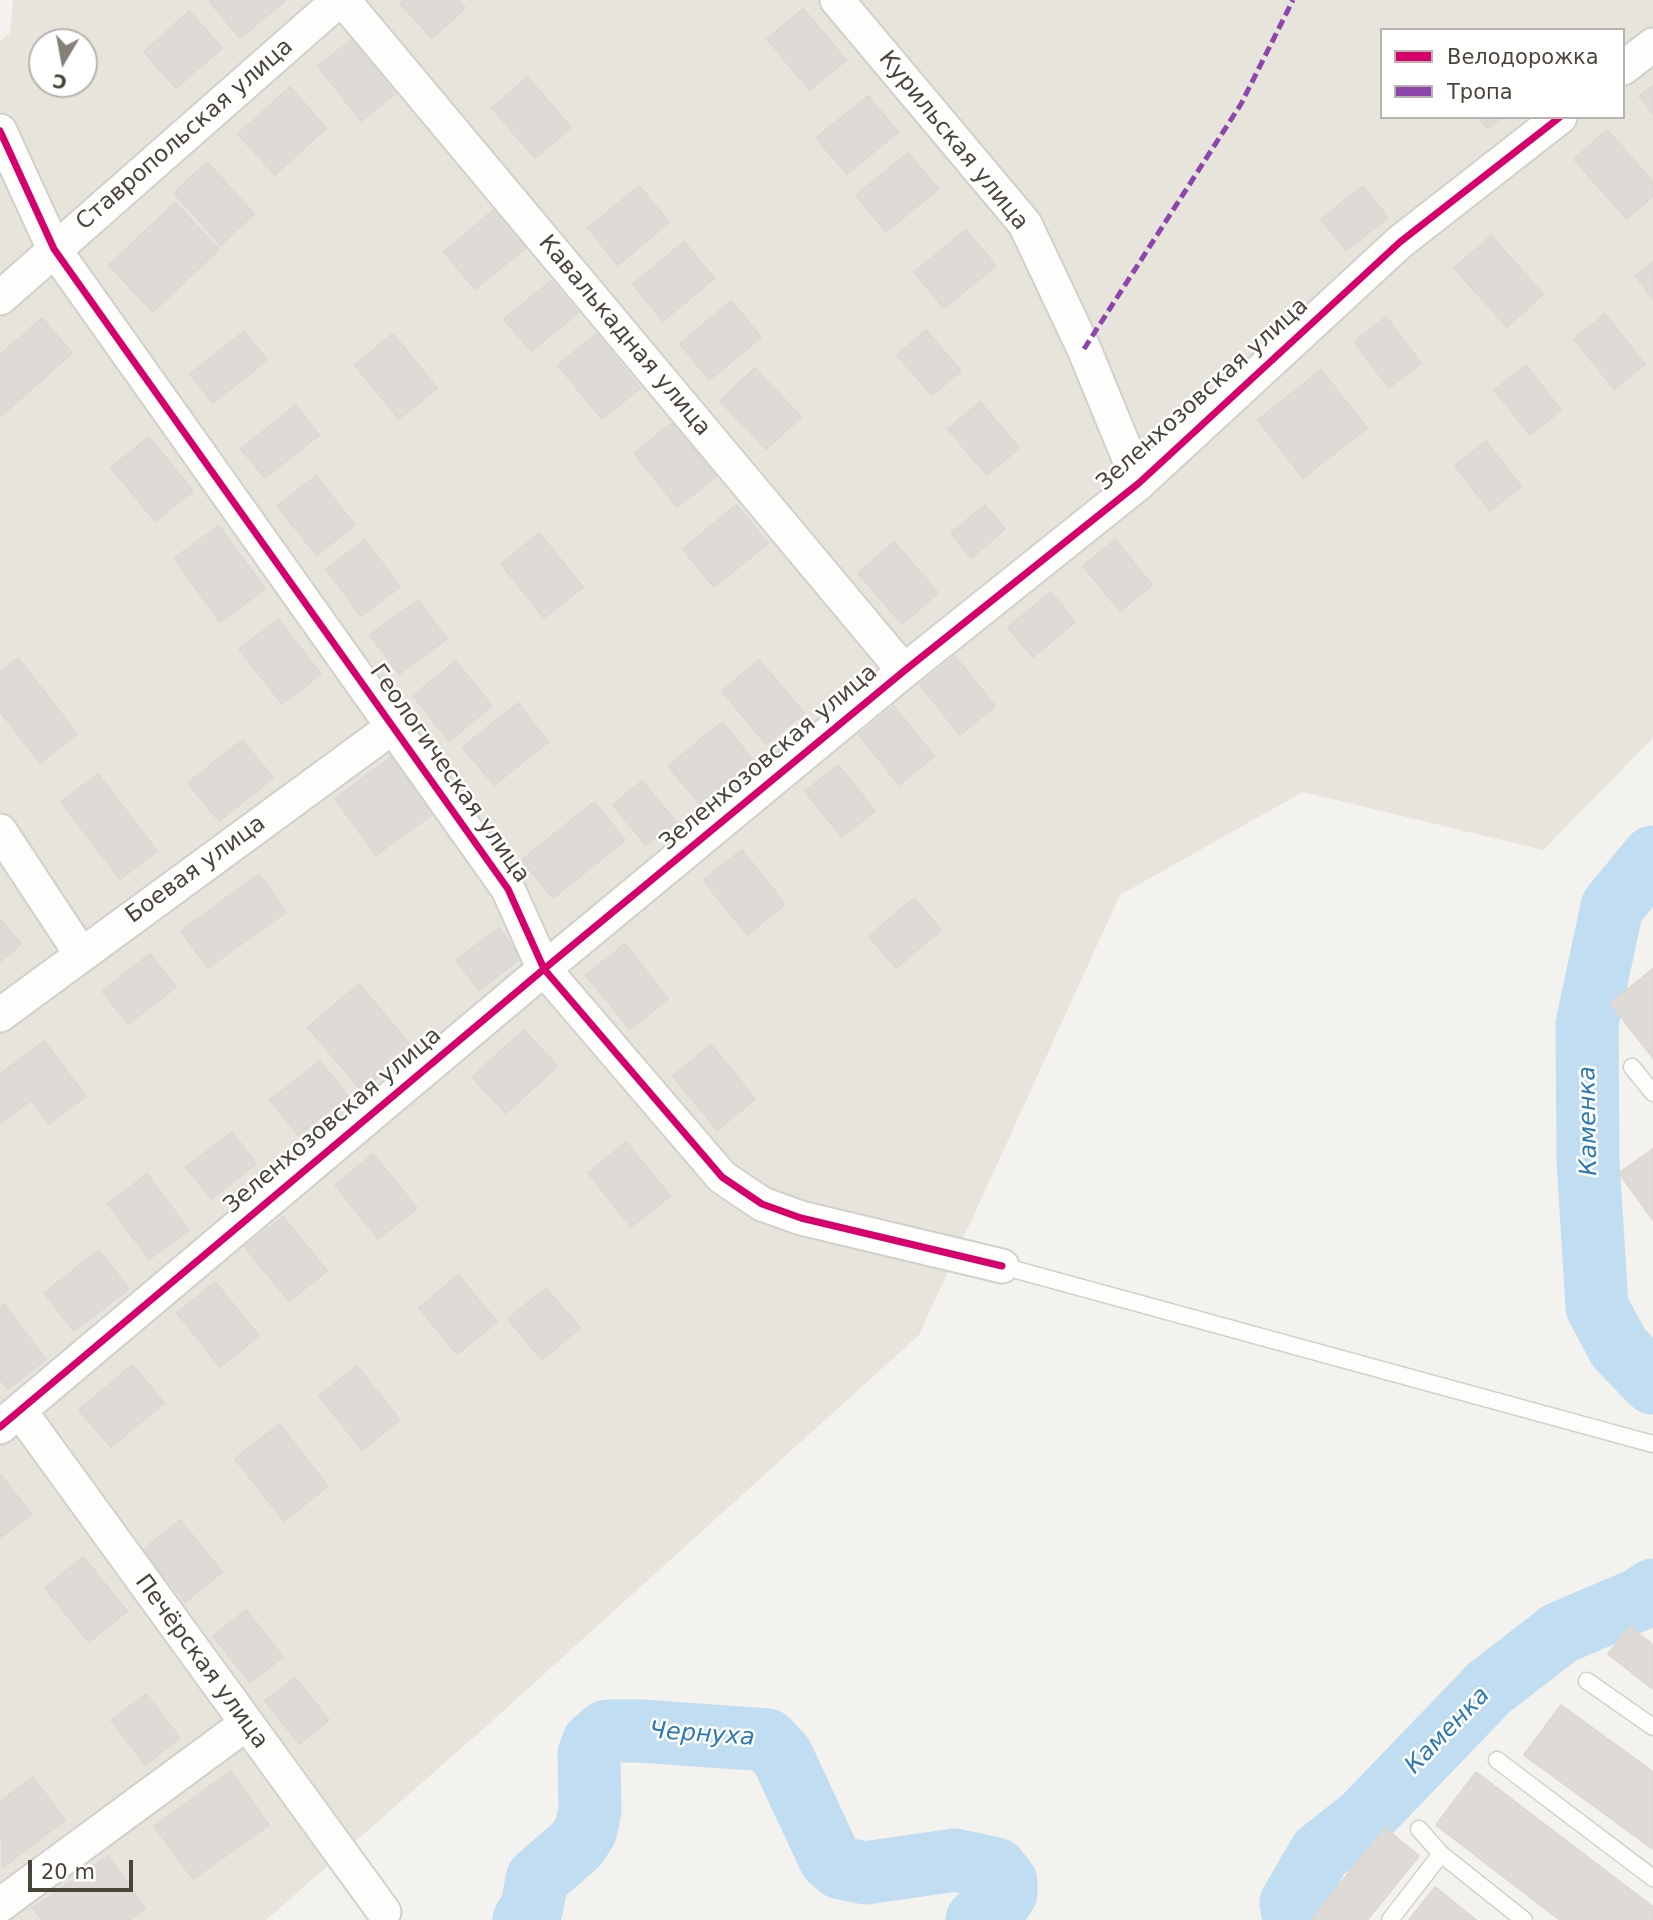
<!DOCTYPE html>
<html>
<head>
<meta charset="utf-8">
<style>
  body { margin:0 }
  #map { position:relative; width:1653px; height:1920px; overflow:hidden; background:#f4f2ee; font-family:"DejaVu Sans",sans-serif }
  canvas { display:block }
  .legend { position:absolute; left:1380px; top:28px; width:245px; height:91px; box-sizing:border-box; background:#fff; border:2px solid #b7b4b0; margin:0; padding:9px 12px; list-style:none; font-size:21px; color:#4b4439 }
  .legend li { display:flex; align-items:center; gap:14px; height:35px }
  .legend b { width:35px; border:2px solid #b7b4b0 }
  .north { position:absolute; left:28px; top:28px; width:70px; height:70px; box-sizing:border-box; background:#fff; border:2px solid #b7b4b0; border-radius:50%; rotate:190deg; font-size:19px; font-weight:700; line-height:28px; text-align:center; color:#4b4439 }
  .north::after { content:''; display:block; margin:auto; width:24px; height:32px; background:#868178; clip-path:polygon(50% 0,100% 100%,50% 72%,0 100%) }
  .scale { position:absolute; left:28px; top:1860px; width:105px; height:32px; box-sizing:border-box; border:4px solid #4b4439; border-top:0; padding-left:9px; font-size:21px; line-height:24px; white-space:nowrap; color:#4b4439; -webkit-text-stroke:5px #fff; paint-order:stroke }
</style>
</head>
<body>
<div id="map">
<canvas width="1653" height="1920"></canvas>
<ul class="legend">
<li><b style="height:9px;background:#d6006c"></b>Велодорожка</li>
<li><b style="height:9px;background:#8e44ad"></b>Тропа</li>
</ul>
<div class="north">С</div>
<div class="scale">20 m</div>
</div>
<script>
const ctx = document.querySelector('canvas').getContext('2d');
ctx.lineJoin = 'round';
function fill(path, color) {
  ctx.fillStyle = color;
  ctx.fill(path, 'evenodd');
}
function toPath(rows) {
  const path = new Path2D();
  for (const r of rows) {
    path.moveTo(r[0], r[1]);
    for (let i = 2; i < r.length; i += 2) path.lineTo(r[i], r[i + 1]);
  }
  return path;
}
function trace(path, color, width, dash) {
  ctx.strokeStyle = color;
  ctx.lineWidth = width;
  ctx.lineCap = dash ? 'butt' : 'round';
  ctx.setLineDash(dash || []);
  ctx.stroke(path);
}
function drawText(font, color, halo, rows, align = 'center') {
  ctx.font = font + ' "DejaVu Sans",sans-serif';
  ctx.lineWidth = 5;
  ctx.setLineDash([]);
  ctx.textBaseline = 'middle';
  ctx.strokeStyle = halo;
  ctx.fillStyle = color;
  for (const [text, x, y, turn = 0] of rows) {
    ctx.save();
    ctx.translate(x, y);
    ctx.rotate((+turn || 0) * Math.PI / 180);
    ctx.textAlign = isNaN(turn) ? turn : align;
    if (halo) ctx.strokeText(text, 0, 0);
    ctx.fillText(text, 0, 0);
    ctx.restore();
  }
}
fill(toPath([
  [13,0,1653,0,1653,738,1543,850,1303,792,1120,895,919,1335,491,1722,266,1920,0,1920,0,41,10,33],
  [1382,30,1623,30,1623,117,1382,117],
  [42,42,84,42,84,84,42,84]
]), '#e7e4dc');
trace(toPath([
  [1653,857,1612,907,1587,1024,1588,1161,1597,1307,1619,1348,1653,1383],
  [524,1920,532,1907,537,1879,577,1844,586,1830,590,1810,589,1754,593,1743,607,1731,641,1731,767,1740,782,1756,830,1859,841,1868,865,1873,955,1860,996,1869,1006,1882,1006,1893,998,1905,977,1920],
  [1294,1920,1291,1903,1320,1853,1363,1819,1489,1688,1560,1633,1640,1599,1653,1590]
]), '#c0ddf1', 63);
const building = toPath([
  [212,0,286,0,240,38,210,2,212,0],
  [403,0,458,0,465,8,432,38,400,3,403,0],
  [803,9,846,60,810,90,767,39,803,9],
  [189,11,222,48,176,88,144,52,189,11],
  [356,36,400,90,361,121,318,66,356,36],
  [528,77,571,128,535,158,492,108,528,77],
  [1653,85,1653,114,1639,96,1653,85],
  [290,87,326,128,275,175,238,134,290,87],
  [868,96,898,132,847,174,816,138,868,96],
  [1478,117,1503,117,1488,129,1478,117],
  [1607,130,1653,182,1653,196,1627,219,1574,159,1607,130],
  [908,153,938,189,886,232,856,195,908,153],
  [207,162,254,214,221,245,174,193,207,162],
  [639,186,669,222,618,265,588,228,639,186],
  [1363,186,1388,218,1346,250,1321,219,1363,186],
  [175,203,219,249,153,312,109,265,175,203],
  [497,207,529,245,475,289,444,252,497,207],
  [966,230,996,266,944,308,914,272,966,230],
  [1491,236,1543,294,1507,327,1454,268,1491,236],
  [684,242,714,278,663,321,633,284,684,242],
  [1653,262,1653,299,1635,276,1653,262],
  [551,281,578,313,531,351,504,319,551,281],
  [731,301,761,337,710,380,680,344,731,301],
  [1605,314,1645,364,1614,389,1574,339,1605,314],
  [1386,317,1421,363,1389,388,1354,342,1386,317],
  [42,318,72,353,0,417,0,355,42,318],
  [926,330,961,371,932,395,897,355,926,330],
  [244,331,267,360,213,403,190,374,244,331],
  [393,334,437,388,399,419,355,365,393,334],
  [596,334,640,388,602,419,558,365,596,334],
  [1526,365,1561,410,1530,435,1494,390,1526,365],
  [755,368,801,417,766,449,720,401,755,368],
  [1321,370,1367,428,1303,478,1258,420,1321,370],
  [980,402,1019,448,987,475,948,429,980,402],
  [296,405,319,435,265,478,241,449,296,405],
  [672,423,716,477,677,507,634,453,672,423],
  [149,437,193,491,155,521,111,467,149,437],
  [1486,441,1521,486,1490,511,1455,466,1486,441],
  [316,476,355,525,317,555,277,506,316,476],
  [736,505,768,543,714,587,683,549,736,505],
  [985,505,1005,529,971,558,951,533,985,505],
  [219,526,265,589,220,622,174,558,219,526],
  [539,533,583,587,544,618,501,564,539,533],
  [365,540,400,587,361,616,326,569,365,540],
  [1115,540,1152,585,1120,611,1083,566,1115,540],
  [894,542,938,593,902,624,858,573,894,542],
  [1051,592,1075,622,1033,657,1008,627,1051,592],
  [418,600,447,639,399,674,370,635,418,600],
  [278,619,321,674,282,704,239,649,278,619],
  [955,656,995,706,960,735,920,685,955,656],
  [18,658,77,734,40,763,0,711,0,672,18,658],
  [759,660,804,713,766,744,722,691,759,660],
  [456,661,492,706,449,741,413,696,456,661],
  [518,703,548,742,494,785,463,747,518,703],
  [894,706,934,756,899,785,859,735,894,706],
  [722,722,753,760,700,804,668,766,722,722],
  [242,740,273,778,219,821,188,783,242,740],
  [391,757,433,814,376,855,335,799,391,757],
  [838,765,875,811,842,837,805,791,838,765],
  [98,774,157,851,120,879,61,802,98,774],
  [642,781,676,822,646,845,613,805,642,781],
  [594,802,625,840,553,898,522,860,594,802],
  [742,850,785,904,747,935,703,880,742,850],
  [259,874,286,912,208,968,181,931,259,874],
  [914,898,941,930,896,968,869,936,914,898],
  [0,919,21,944,0,962,0,919],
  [499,928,521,958,479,990,456,960,499,928],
  [625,944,668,999,630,1029,586,975,625,944],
  [150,954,176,987,128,1024,102,991,150,954],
  [1653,969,1653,1058,1610,1003,1653,969],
  [359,984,413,1048,362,1091,308,1027,359,984],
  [524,1030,557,1066,506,1113,472,1077,524,1030],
  [44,1041,86,1096,49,1124,31,1100,0,1123,0,1074,44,1041],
  [711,1045,755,1099,717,1130,673,1076,711,1045],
  [320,1061,348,1096,298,1135,270,1100,320,1061],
  [232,1132,256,1164,211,1199,186,1167,232,1132],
  [626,1142,670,1196,631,1227,588,1173,626,1142],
  [1653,1149,1653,1220,1619,1173,1653,1149],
  [373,1154,417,1208,378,1239,335,1185,373,1154],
  [147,1174,189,1230,149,1259,108,1204,147,1174],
  [283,1217,327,1271,289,1301,245,1247,283,1217],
  [99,1250,129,1289,74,1331,44,1293,99,1250],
  [458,1275,497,1322,457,1354,419,1308,458,1275],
  [215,1282,259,1336,220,1367,177,1313,215,1282],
  [546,1288,580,1328,542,1360,508,1319,546,1288],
  [4,1304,46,1359,8,1389,0,1379,0,1307,4,1304],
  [132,1365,164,1403,111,1447,79,1410,132,1365],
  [357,1366,400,1420,362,1450,319,1396,357,1366],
  [279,1424,328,1486,284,1521,235,1459,279,1424],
  [0,1474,31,1514,0,1538,0,1474],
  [180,1520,222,1572,185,1602,143,1550,180,1520],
  [83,1557,127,1611,89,1642,45,1588,83,1557],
  [246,1610,283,1657,250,1682,213,1636,246,1610],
  [1630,1627,1653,1645,1653,1689,1608,1654,1630,1627],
  [295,1678,329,1720,299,1744,265,1701,295,1678],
  [146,1694,180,1738,145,1765,111,1720,146,1694],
  [1561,1705,1653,1772,1653,1849,1524,1755,1561,1705],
  [231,1771,269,1825,193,1879,154,1826,231,1771],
  [1476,1772,1653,1907,1653,1920,1560,1920,1436,1825,1476,1772],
  [33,1777,65,1820,3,1867,0,1802,33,1777],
  [1385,1828,1419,1856,1367,1920,1311,1920,1385,1828],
  [108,1856,145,1909,129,1920,42,1920,33,1908,108,1856],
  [1435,1887,1476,1920,1409,1920,1435,1887]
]);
fill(building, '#dedbd6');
trace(building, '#dcd9d4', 2);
const lane = toPath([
  [1632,1067,1653,1093],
  [1002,1266,1653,1444],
  [1587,1681,1653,1727],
  [1497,1760,1653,1878],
  [1419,1829,1441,1854,1524,1920],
  [1390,1920,1441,1854]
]);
const street = toPath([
  [343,0,904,671],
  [837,0,1025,224,1084,349,1139,483],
  [1623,68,1653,45],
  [0,131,54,249,508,889,544,969,722,1177,762,1204,801,1218,1002,1266],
  [0,298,339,0],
  [0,831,81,954],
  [0,1015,394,726],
  [20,1411,384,1912],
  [0,1427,544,969,904,671,1139,483,1400,242,1560,117],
  [0,1905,246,1724]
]);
trace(lane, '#d2d0cb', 19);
trace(street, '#d2d0cb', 37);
trace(lane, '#fdfdfc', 16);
trace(street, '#fdfdfc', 33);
trace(toPath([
  [1084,349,1241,104,1293,0]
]), '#8e44ad', 5, [10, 5]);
trace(toPath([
  [0,131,54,249,508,889,544,969,722,1177,762,1204,801,1218,1002,1266],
  [0,1427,544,969,904,671,1139,483,1400,242,1560,117]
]), '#d6006c', 7);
drawText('23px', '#4b4439', '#fff', [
  ["Ставропольская улица",185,135,-41],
  ["Курильская улица",953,141,51],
  ["Кавалькадная улица",624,336,50],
  ["Зеленхозовская улица",1203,395,-42],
  ["Зеленхозовская улица",769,758,-40],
  ["Геологическая улица",449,774,55],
  ["Боевая улица",196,870,-36],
  ["Зеленхозовская улица",333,1121,-40],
  ["Печёрская улица",201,1662,54]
]);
drawText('italic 24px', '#2e7ab2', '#fff', [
  ["Каменка",1589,1121,-91],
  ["Каменка",1448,1731,-46],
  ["Чернуха",702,1735,4]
]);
</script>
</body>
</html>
